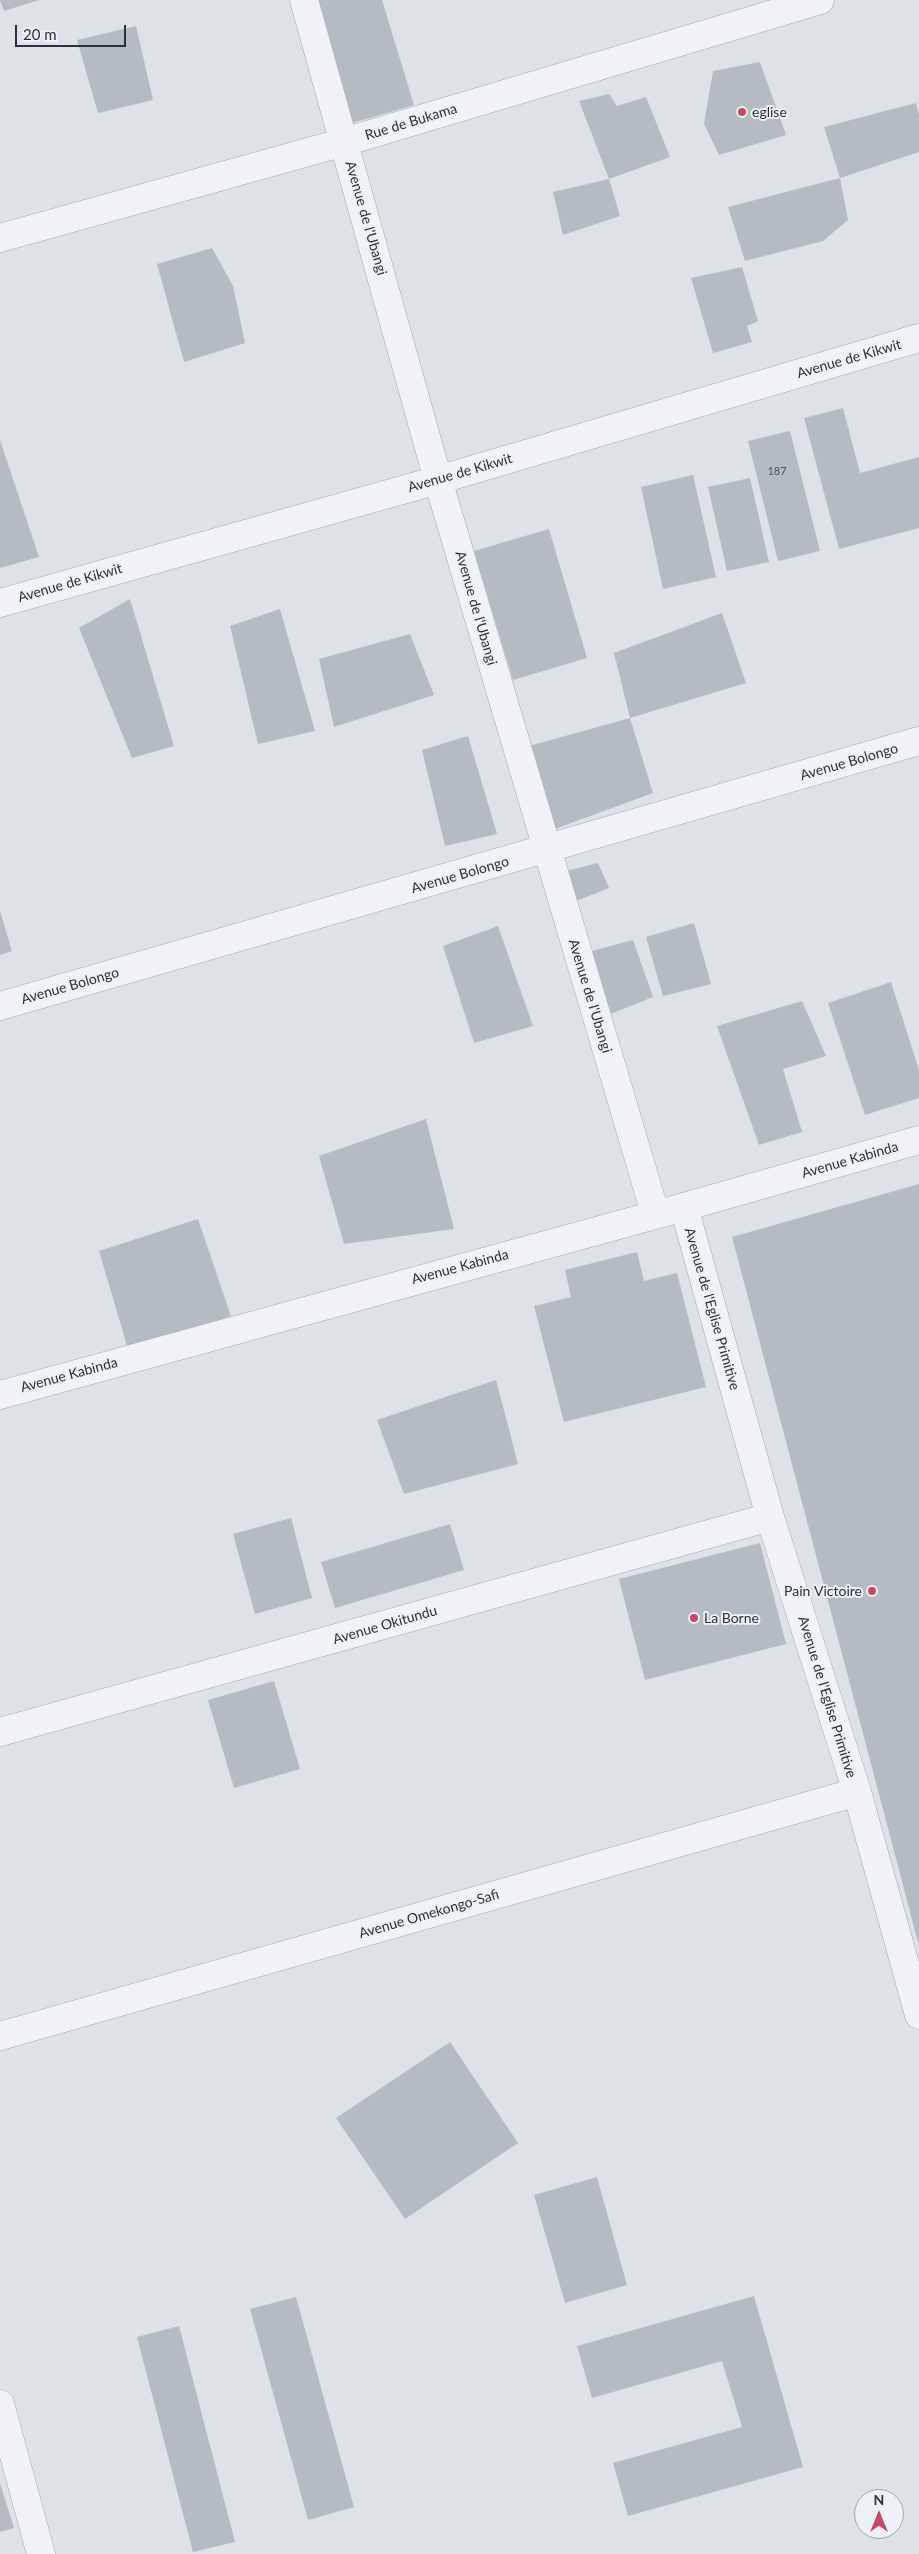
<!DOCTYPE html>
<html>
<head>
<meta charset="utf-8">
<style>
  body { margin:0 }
  #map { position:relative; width:919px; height:2554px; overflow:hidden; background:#dde2e6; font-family:Lato,sans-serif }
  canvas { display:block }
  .north { position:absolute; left:854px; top:2489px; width:50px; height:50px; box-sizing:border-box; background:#edf0f4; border:1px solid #9ea4aa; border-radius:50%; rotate:0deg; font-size:14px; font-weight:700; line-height:20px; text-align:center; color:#28313c }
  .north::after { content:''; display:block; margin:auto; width:18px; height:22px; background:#c44a68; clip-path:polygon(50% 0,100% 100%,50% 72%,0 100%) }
  .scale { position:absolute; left:15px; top:25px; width:111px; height:22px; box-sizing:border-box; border:2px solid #28313c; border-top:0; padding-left:6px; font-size:15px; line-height:18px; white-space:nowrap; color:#28313c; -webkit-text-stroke:4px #edf0f4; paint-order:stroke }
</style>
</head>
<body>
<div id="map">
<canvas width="919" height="2554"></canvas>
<div class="north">N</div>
<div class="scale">20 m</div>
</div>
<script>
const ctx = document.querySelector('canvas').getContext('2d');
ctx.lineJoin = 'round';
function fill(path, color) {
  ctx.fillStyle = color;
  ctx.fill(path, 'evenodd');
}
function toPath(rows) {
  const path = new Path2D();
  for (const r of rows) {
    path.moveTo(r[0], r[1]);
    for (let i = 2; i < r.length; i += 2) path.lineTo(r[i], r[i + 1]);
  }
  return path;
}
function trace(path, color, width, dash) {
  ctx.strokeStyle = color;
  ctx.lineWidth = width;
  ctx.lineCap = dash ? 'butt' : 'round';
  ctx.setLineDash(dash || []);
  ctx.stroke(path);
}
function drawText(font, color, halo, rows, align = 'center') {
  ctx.font = font + ' Lato,sans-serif';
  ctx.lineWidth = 4;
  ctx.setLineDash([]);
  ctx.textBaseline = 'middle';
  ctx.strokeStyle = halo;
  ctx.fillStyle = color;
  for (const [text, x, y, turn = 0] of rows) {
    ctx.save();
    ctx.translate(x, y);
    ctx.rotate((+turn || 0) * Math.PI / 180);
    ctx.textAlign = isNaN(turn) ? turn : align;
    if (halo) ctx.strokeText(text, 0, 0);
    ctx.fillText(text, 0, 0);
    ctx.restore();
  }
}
fill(toPath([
  [0,0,39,0,4,11],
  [316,0,382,0,414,105,349,124],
  [136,26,153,100,98,113,77,40],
  [760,62,786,135,719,155,704,124,713,71],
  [609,94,617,106,646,97,670,157,609,179,579,101],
  [916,103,919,115,919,152,840,178,848,220,823,241,745,261,728,207,840,178,824,127],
  [609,179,620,216,563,235,553,192],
  [212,248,233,286,245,343,184,362,157,264],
  [742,267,758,321,747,326,752,342,713,353,691,278],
  [843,408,860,473,919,457,919,528,839,549,804,418],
  [790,431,820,551,778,561,748,441],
  [0,440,39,557,0,568],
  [693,475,716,577,663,589,641,487],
  [750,478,769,562,727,571,708,487],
  [549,529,587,658,513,680,474,551],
  [130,599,174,746,132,758,79,628],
  [280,609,315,731,258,744,230,626],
  [722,613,746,683,630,718,614,653],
  [410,634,434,695,334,727,319,659],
  [630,718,653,793,552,830,529,746],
  [468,736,497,834,445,846,422,750],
  [598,863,609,888,576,901,566,871],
  [0,911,12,951,0,955],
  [694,923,711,984,663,996,646,937],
  [498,926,533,1026,474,1043,443,946],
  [633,940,653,997,608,1015,588,952],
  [891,982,919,1070,919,1098,865,1115,828,1003],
  [802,1001,826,1056,783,1069,802,1132,759,1145,717,1026],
  [426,1119,454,1229,344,1244,319,1156],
  [919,1184,919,1942,918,1942,732,1237],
  [198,1219,231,1316,128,1349,99,1251],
  [637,1252,644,1281,677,1273,706,1387,564,1422,534,1306,571,1297,565,1270],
  [496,1380,518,1464,404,1494,377,1420],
  [291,1518,312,1598,255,1614,233,1534],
  [450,1524,464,1570,335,1608,321,1562],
  [760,1543,786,1644,645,1680,619,1579],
  [274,1681,300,1769,234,1788,208,1700],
  [450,2042,518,2143,405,2219,336,2118],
  [597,2177,627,2285,565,2303,534,2195],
  [754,2296,803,2467,628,2516,613,2463,742,2427,722,2361,592,2398,577,2346],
  [296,2297,354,2507,308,2520,250,2309],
  [179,2326,235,2542,193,2552,137,2337],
  [0,2483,14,2528,0,2532]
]), '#b5bbc2');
const minor = toPath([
  [304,0,438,480,655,1213],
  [0,238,344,142,820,0],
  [0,603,438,480,919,338],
  [0,1006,919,741],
  [684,1207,770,1517,857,1792,919,2015],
  [0,1732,770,1517],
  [0,2036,857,1792],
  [0,2404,41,2554]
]);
const tertiary = toPath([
  [0,1395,684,1207,919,1140]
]);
trace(minor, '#a3a9b0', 29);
trace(tertiary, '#a3a9b0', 29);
trace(minor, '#f0f2f5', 28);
trace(tertiary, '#f0f2f5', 28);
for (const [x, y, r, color] of [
  [742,112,5,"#c44a68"],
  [872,1591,5,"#c44a68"],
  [694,1618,5,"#c44a68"]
]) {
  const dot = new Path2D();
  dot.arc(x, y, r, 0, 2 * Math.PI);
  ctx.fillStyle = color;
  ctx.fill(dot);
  trace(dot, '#edf0f4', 2);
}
drawText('11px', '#4b545e', null, [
  ["187",777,471]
]);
drawText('14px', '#28313c', '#edf0f4', [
  ["eglise",752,112],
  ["Pain Victoire",862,1591,"right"],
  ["La Borne",704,1618]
], 'left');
drawText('14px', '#28313c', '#edf0f4', [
  ["Rue de Bukama",411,122,-17],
  ["Avenue de l'Ubangi",366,218,74],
  ["Avenue de Kikwit",849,359,-16],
  ["Avenue de Kikwit",460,473,-16],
  ["Avenue de Kikwit",70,583,-16],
  ["Avenue de l'Ubangi",476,608,74],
  ["Avenue Bolongo",849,762,-16],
  ["Avenue Bolongo",460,875,-16],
  ["Avenue Bolongo",70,986,-16],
  ["Avenue de l'Ubangi",590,996,73],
  ["Avenue Kabinda",850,1160,-16],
  ["Avenue Kabinda",460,1267,-15],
  ["Avenue de l'Eglise Primitive",712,1309,74],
  ["Avenue Kabinda",69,1375,-15],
  ["Avenue Okitundu",385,1625,-16],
  ["Avenue de l'Eglise Primitive",827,1697,73],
  ["Avenue Omekongo-Safi",429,1914,-16]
]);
</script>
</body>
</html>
